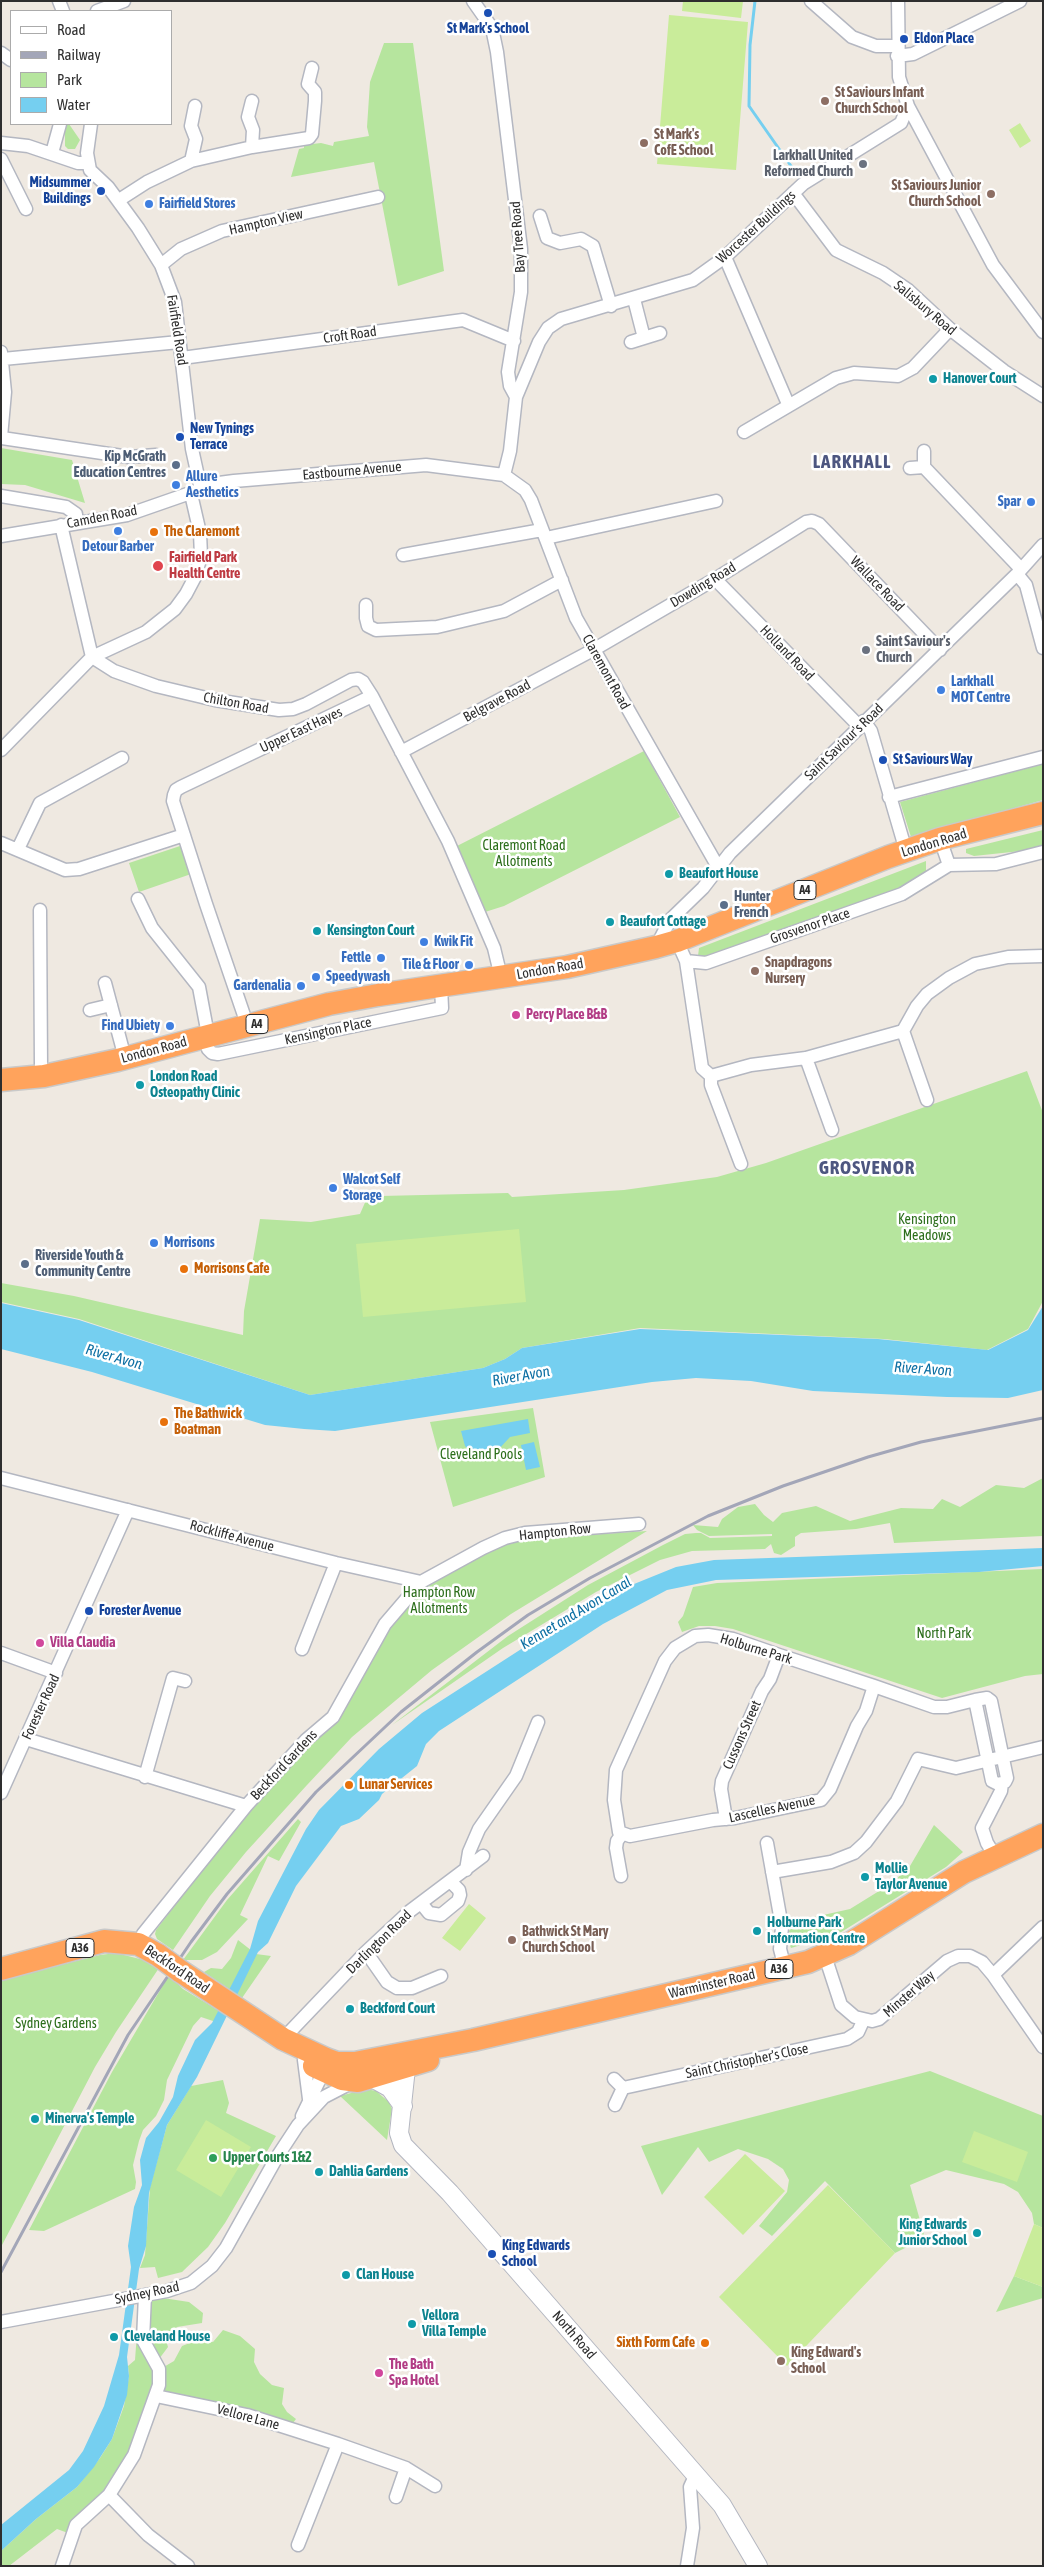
<!DOCTYPE html>
<html>
<head>
<meta charset="utf-8">
<style>
  body { margin:0 }
  #map { position:relative; width:1044px; height:2567px; overflow:hidden; background:#efe9e1; font-family:"Asap Condensed",sans-serif }
  canvas { display:block }
  .frame { position:absolute; inset:0; border:2px solid #2e2e2e; pointer-events:none }
  .legend { position:absolute; left:10px; top:10px; width:162px; height:115px; box-sizing:border-box; background:#fff; border:1px solid #ababab; margin:0; padding:6px 9px; list-style:none; font-size:15px; color:#2e2e2e }
  .legend li { display:flex; align-items:center; gap:10px; height:25px }
  .legend b { width:25px; border:1px solid #ababab }
</style>
</head>
<body>
<div id="map">
<canvas width="1044" height="2567"></canvas>
<div class="frame"></div>
<ul class="legend">
<li><b style="height:6px;background:#fff"></b>Road</li>
<li><b style="height:6px;background:#a3a6b8"></b>Railway</li>
<li><b style="height:14px;background:#b6e59e"></b>Park</li>
<li><b style="height:14px;background:#75cff0"></b>Water</li>
</ul>
</div>
<script>
const ctx = document.querySelector('canvas').getContext('2d');
ctx.lineJoin = 'round';
function fill(path, color) {
  ctx.fillStyle = color;
  ctx.fill(path, 'evenodd');
}
function toPath(rows) {
  const path = new Path2D();
  for (const r of rows) {
    path.moveTo(r[0], r[1]);
    for (let i = 2; i < r.length; i += 2) path.lineTo(r[i], r[i + 1]);
  }
  return path;
}
function trace(path, color, width, dash) {
  ctx.strokeStyle = color;
  ctx.lineWidth = width;
  ctx.lineCap = dash ? 'butt' : 'round';
  ctx.setLineDash(dash || []);
  ctx.stroke(path);
}
function drawText(font, color, halo, rows, align = 'center') {
  ctx.font = font + ' "Asap Condensed",sans-serif';
  ctx.lineWidth = 5;
  ctx.setLineDash([]);
  ctx.textBaseline = 'middle';
  ctx.strokeStyle = halo;
  ctx.fillStyle = color;
  for (const [text, x, y, turn = 0] of rows) {
    ctx.save();
    ctx.translate(x, y);
    ctx.rotate((+turn || 0) * Math.PI / 180);
    ctx.textAlign = isNaN(turn) ? turn : align;
    if (halo) ctx.strokeText(text, 0, 0);
    ctx.fillText(text, 0, 0);
    ctx.restore();
  }
}
fill(toPath([
  [384,43,413,43,444,271,398,286,374,162,291,177,299,149,304,148,304,145,321,143,333,146,334,142,369,136,367,127,370,82],
  [65,124,69,124,80,140,75,149,68,149,65,146],
  [1,448,72,460,85,503,25,485,1,484],
  [644,751,680,817,504,906,485,912,455,847],
  [1043,764,1043,800,911,837,900,802],
  [1043,830,1043,845,1021,851,974,856,966,853,966,849],
  [180,846,182,846,194,873,139,892,129,863],
  [926,861,926,873,916,883,707,957,698,956,699,948],
  [1027,1071,1043,1113,1043,1301,1028,1329,987,1350,884,1339,640,1328,522,1348,505,1359,483,1368,310,1395,79,1319,1,1302,1,1283,74,1296,243,1335,244,1311,260,1219,311,1222,360,1214,367,1198,381,1196,508,1193,512,1197,624,1190,717,1177,766,1163],
  [533,1408,545,1477,453,1507,430,1422],
  [1043,1478,1043,1536,894,1543,890,1523,856,1529,801,1533,795,1537,795,1546,781,1555,774,1553,771,1544,765,1549,692,1551,660,1560,596,1592,503,1648,392,1725,508,1636,588,1585,663,1545,685,1534,696,1533,701,1533,710,1538,772,1536,772,1534,709,1536,697,1530,693,1525,718,1527,722,1519,738,1507,755,1504,764,1515,773,1522,782,1513,816,1506,850,1521,901,1508,933,1509,942,1499,960,1507,996,1485,1024,1488],
  [647,1531,511,1614,432,1670,352,1737,307,1785,246,1852,210,1896,173,1950,157,1939,155,1934,156,1930,239,1822,345,1709,390,1627,423,1586,475,1557,515,1540],
  [1043,1569,1043,1674,1025,1676,942,1698,733,1629,715,1626,699,1626,682,1632,678,1622,683,1616,693,1587,717,1583],
  [298,1819,301,1822,279,1861,268,1856,240,1915,248,1919,217,1952,202,1960,183,1960,227,1900],
  [934,1825,963,1852,946,1867,838,1934,791,1948,787,1938,792,1922,850,1909,892,1883,910,1866],
  [238,1940,256,1954,271,1956,242,1998,204,1972,211,1968,222,1969,231,1958],
  [116,1953,148,1961,159,1968,116,2032,95,2067,1,2247,1,1980,100,1955],
  [169,1975,183,1989,221,2012,216,2022,201,2017,193,2026,167,2080,164,2100,156,2116,143,2130,139,2141,133,2165,136,2182,135,2189,44,2231,29,2230,112,2072],
  [930,2071,1043,2116,1043,2228,1034,2224,1032,2213,1018,2192,1004,2184,946,2170,910,2185,925,2238,895,2253,825,2181,772,2236,759,2226,787,2192,789,2180,783,2169,768,2159,738,2149,709,2162,698,2147,662,2195,641,2146],
  [223,2080,229,2103,226,2113,276,2136,225,2223,208,2247,182,2272,158,2278,155,2267,140,2268,145,2255,150,2187,167,2125,191,2086],
  [366,2089,376,2091,389,2102,392,2109,387,2140,340,2096],
  [1014,2276,1043,2287,1043,2298,996,2312],
  [163,2298,189,2302,203,2313,202,2323,177,2327,165,2337,168,2347,159,2359,162,2368,174,2361,182,2346,200,2339,213,2342,223,2330,240,2336,255,2349,254,2362,260,2374,272,2385,284,2388,282,2404,287,2412,296,2419,293,2423,151,2392,132,2452,109,2486,68,2533,57,2529,9,2566,1,2566,1,2551,36,2519,77,2487,100,2458,112,2439,124,2406,129,2376,128,2366,135,2360,138,2319,146,2301]
]), '#b6e59e');
fill(toPath([
  [683,1,743,1,741,18,682,11],
  [669,15,748,22,736,170,657,164],
  [1020,123,1031,141,1020,148,1009,130],
  [519,1229,526,1302,363,1317,356,1244],
  [469,1904,486,1918,460,1951,442,1938],
  [206,2120,251,2147,221,2197,176,2170],
  [974,2131,1028,2152,1017,2182,962,2162],
  [745,2154,785,2191,743,2235,704,2197],
  [828,2185,895,2253,787,2366,719,2297],
  [1034,2224,1043,2228,1043,2287,1014,2276]
]), '#c9ec9a');
fill(toPath([
  [1,1303,79,1320,310,1395,483,1368,505,1359,522,1348,640,1329,878,1339,988,1350,1028,1330,1043,1306,1043,1390,1008,1398,947,1397,813,1391,751,1381,696,1378,652,1382,335,1431,304,1429,265,1425,92,1372,1,1349],
  [528,1419,530,1433,510,1437,497,1451,489,1455,471,1452,465,1446,461,1431],
  [534,1442,540,1467,526,1470,521,1445],
  [1043,1548,1043,1566,979,1572,716,1580,667,1590,603,1624,439,1731,426,1744,417,1766,382,1794,379,1800,359,1819,341,1826,296,1886,268,1943,258,1952,197,2077,167,2125,149,2193,146,2246,139,2269,127,2357,129,2376,127,2395,112,2439,94,2467,77,2487,36,2519,1,2551,1,2525,69,2470,83,2451,104,2406,119,2355,131,2267,128,2246,134,2207,142,2185,140,2160,146,2138,159,2122,173,2097,178,2076,195,2040,212,2023,250,1949,258,1921,306,1829,319,1810,379,1749,422,1713,602,1597,676,1567,714,1560]
]), '#75cff0');
trace(toPath([
  [755,1,750,45,749,106,798,176]
]), '#75cff0', 3);
const street = toPath([
  [59,1,63,11],
  [473,1,492,28,497,52,521,249,521,292,508,372,510,386,516,397,510,451,504,475],
  [811,1,852,37,876,46,897,46],
  [898,1,899,77,908,106,993,265,1043,332],
  [97,11,124,1],
  [1,53,11,60],
  [897,56,913,54,1020,1],
  [91,124,87,153,90,170,108,187,138,228,161,265,175,302,192,449,201,490],
  [1,143,28,146,78,163,88,163],
  [252,147,253,130,248,117,252,101],
  [52,153,60,124],
  [1,159,26,209],
  [191,161,196,139,191,126,195,106],
  [793,193,836,250,883,273,908,290,950,329,1004,371,1043,396],
  [119,200,147,182,191,161,252,147,309,138,312,134,315,101,315,92,308,84,312,68],
  [540,216,547,238,560,243,581,239,593,246,611,306],
  [725,257,788,404],
  [161,265,181,249,222,231,378,197],
  [634,299,644,338],
  [631,342,660,333],
  [182,358,463,320,514,341],
  [3,359,179,342],
  [516,397,539,342,548,328,561,319,693,280,725,257,803,184,901,123,908,106],
  [744,432,836,378,854,373,898,376,913,368,950,329],
  [1,437,5,392,1,352],
  [2,438,129,457,156,455],
  [924,467,1021,569],
  [910,468,924,467,924,451],
  [1,496,66,507,76,514,76,522],
  [61,525,92,657],
  [1,536,127,515,219,483,234,481,426,465,504,475,525,490,531,500,576,618,718,867],
  [546,538,716,501],
  [403,555,542,530],
  [1017,574,1026,585,1043,648],
  [715,579,859,726],
  [366,605,366,618,368,626,376,630,437,627,504,611,562,580],
  [92,657,114,671,156,686,215,700,279,710,293,709,306,704,351,680,358,679,363,682,372,696],
  [864,721,871,731,906,851],
  [1,750,92,657,146,632,175,609,186,594,195,577,201,556,200,533,191,494],
  [401,752,593,650,715,579,806,522,812,521,819,524,940,650],
  [889,797,1043,757],
  [940,839,949,865,996,864,1043,852],
  [1,843,65,870,79,869,184,835],
  [18,849,40,803,122,758],
  [138,899,152,928,199,987,208,1035],
  [40,910,41,1067,44,1076],
  [677,941,686,961,706,963,902,894,949,865],
  [656,947,670,920,703,888,730,853,1017,574,1043,545],
  [686,961,702,1068,711,1076],
  [105,983,125,1058],
  [90,1010,111,1005],
  [248,1027,206,904,173,801,174,795,176,790,181,787,372,696,448,841,494,948,501,977],
  [903,1031,927,1100],
  [204,1036,208,1049,212,1053,218,1054,442,1008,441,986],
  [806,1058,832,1130],
  [711,1076,751,1065,806,1058,903,1031,917,1006,927,994,949,978,975,964,1008,957,1043,956],
  [711,1076,711,1085,741,1164],
  [1,1478,336,1563,421,1582],
  [302,1649,336,1563],
  [1,1653,56,1673],
  [874,1686,866,1711,857,1726,830,1789,821,1800,735,1818,713,1820,630,1836,619,1832,614,1800,616,1770,665,1661,675,1648,695,1636,708,1635,733,1639,779,1655,874,1686,934,1707,947,1707,975,1700],
  [987,1698,991,1701,1007,1778,1005,1782,998,1784,992,1781,975,1700,987,1698],
  [26,1739,246,1806],
  [145,1777,173,1678,185,1681],
  [1,1793,128,1510],
  [726,1819,721,1789,722,1781,762,1691,770,1679,779,1655],
  [767,1843,782,1927,780,1949,785,1968],
  [995,1856,987,1843,982,1828,1001,1791,1002,1783],
  [466,1870,469,1852,479,1829,516,1776,538,1722],
  [772,1872,831,1862,854,1853,866,1842,897,1801,918,1759,956,1768,1043,1747],
  [621,1876,616,1848,617,1841,622,1834],
  [421,1903,429,1913,441,1915,458,1901,460,1895,459,1890,451,1882],
  [138,1944,143,1934,246,1806,306,1740,333,1717,385,1624,421,1582,483,1548,505,1538,525,1533,639,1524],
  [366,1952,387,1982,397,1988,412,1988,441,1976],
  [825,1956,841,2005,855,2017,872,2021,879,2019,947,1961,958,1956,970,1956,982,1962,993,1975,1043,2047],
  [993,1975,1043,1927],
  [283,2039,366,1952,410,1911,483,1856],
  [304,2060,309,2099],
  [614,2079,623,2088,615,2105],
  [623,2088,847,2039,858,2032,863,2021],
  [302,2116,320,2079,326,2073],
  [145,2295,143,2340,159,2369,159,2385,134,2455,109,2495,148,2535,188,2566],
  [1,2322,167,2291,191,2283,212,2266,226,2248,277,2157,298,2125,324,2097,351,2083],
  [156,2396,247,2415,338,2444,406,2468,435,2486],
  [396,2497,406,2468],
  [298,2545,338,2444],
  [62,2566,76,2525,109,2495],
  [687,2566,693,2528,690,2487,696,2474]
]);
const secondary = toPath([
  [406,2068,399,2133,403,2145,450,2193,722,2505,758,2566],
  [372,2078,390,2088,403,2106]
]);
const highway = toPath([
  [1,1080,44,1076,118,1060,329,1004,378,995,567,967,656,947,677,941,888,857,940,839,1043,813],
  [1,1969,104,1941,138,1944,158,1955],
  [180,1971,283,2039,326,2059,337,2063,355,2063,473,2040,808,1962,849,1944,964,1872,1043,1835],
  [314,2066,342,2079,358,2081,428,2060]
]);
trace(street, '#b4b7c1', 15);
trace(secondary, '#b4b7c1', 20);
trace(highway, '#c9c9c9', 25);
trace(street, '#fff', 12);
trace(secondary, '#fff', 18);
trace(highway, '#ffa35c', 22);
trace(toPath([
  [1,2272,128,2035,191,1942,227,1894,316,1792,401,1712,477,1652,528,1615,590,1578,708,1516,783,1486,868,1457,921,1442,1043,1418]
]), '#a3a6b8', 3);
const highwayBridge = toPath([
  [158,1955,180,1971]
]);
trace(highwayBridge, '#c9c9c9', 25, []);
trace(highwayBridge, '#ffa35c', 22);
for (const [x, y, r, color] of [
  [488,13,5,"#1a4fb4"],
  [904,39,5,"#1a4fb4"],
  [825,101,5,"#8d6e63"],
  [644,143,5,"#8d6e63"],
  [863,164,5,"#6b7280"],
  [101,191,5,"#1a4fb4"],
  [991,194,5,"#8d6e63"],
  [149,204,5,"#3f7fe0"],
  [933,379,5,"#0f9aa8"],
  [180,437,5,"#1a4fb4"],
  [176,465,5,"#5c6f8a"],
  [176,485,5,"#3f7fe0"],
  [1031,502,5,"#3f7fe0"],
  [118,531,5,"#3f7fe0"],
  [154,532,5,"#e8710a"],
  [158,566,6,"#e0444e"],
  [866,650,5,"#6b7280"],
  [941,690,5,"#3f7fe0"],
  [883,760,5,"#1a4fb4"],
  [669,874,5,"#0f9aa8"],
  [724,905,5,"#5c6f8a"],
  [610,922,5,"#0f9aa8"],
  [317,931,5,"#0f9aa8"],
  [424,942,5,"#3f7fe0"],
  [381,958,5,"#3f7fe0"],
  [469,965,5,"#3f7fe0"],
  [755,971,5,"#8d6e63"],
  [316,977,5,"#3f7fe0"],
  [301,986,5,"#3f7fe0"],
  [516,1015,5,"#d1479c"],
  [170,1026,5,"#3f7fe0"],
  [140,1085,5,"#0f9aa8"],
  [333,1188,5,"#3f7fe0"],
  [154,1243,5,"#3f7fe0"],
  [25,1264,5,"#5c6f8a"],
  [184,1269,5,"#e8710a"],
  [164,1422,5,"#e8710a"],
  [89,1611,5,"#1a4fb4"],
  [40,1643,5,"#d1479c"],
  [349,1785,5,"#e8710a"],
  [865,1877,5,"#0f9aa8"],
  [757,1931,5,"#0f9aa8"],
  [512,1940,5,"#8d6e63"],
  [350,2009,5,"#0f9aa8"],
  [35,2119,5,"#0f9aa8"],
  [213,2158,5,"#2e9e5b"],
  [319,2172,5,"#0f9aa8"],
  [977,2233,5,"#0f9aa8"],
  [492,2254,5,"#1a4fb4"],
  [346,2275,5,"#0f9aa8"],
  [412,2324,5,"#0f9aa8"],
  [114,2337,5,"#0f9aa8"],
  [705,2343,5,"#e8710a"],
  [781,2361,5,"#8d6e63"],
  [379,2373,5,"#d1479c"]
]) {
  const dot = new Path2D();
  dot.arc(x, y, r, 0, 2 * Math.PI);
  ctx.fillStyle = color;
  ctx.fill(dot);
  trace(dot, '#fff', 2);
}
for (const [x, y, w] of [
  [805,890,22],
  [257,1024,22],
  [80,1948,28],
  [779,1969,28]
]) {
  const box = new Path2D();
  box.roundRect(x - w / 2, y - 9.5, w, 19, 4);
  ctx.fillStyle = '#fff';
  ctx.fill(box);
  trace(box, '#2e2e2e', 1);
}
drawText('bold 12px', '#2e2e2e', null, [
  ["A4",805,890],
  ["A4",257,1024],
  ["A36",80,1948],
  ["A36",779,1969]
]);
drawText('bold 14px', '#164399', '#fff', [
  ["St Mark's School",488,29,"center"],
  ["Eldon Place",914,39],
  ["Midsummer",91,183,"right"],
  ["Buildings",91,199,"right"],
  ["New Tynings",190,429],
  ["Terrace",190,445],
  ["St Saviours Way",893,760],
  ["Forester Avenue",99,1611],
  ["King Edwards",502,2246],
  ["School",502,2262]
], 'left');
drawText('bold 14px', '#785e54', '#fff', [
  ["St Saviours Infant",835,93],
  ["Church School",835,109],
  ["St Mark's",654,135],
  ["CofE School",654,151],
  ["St Saviours Junior",981,186,"right"],
  ["Church School",981,202,"right"],
  ["Snapdragons",765,963],
  ["Nursery",765,979],
  ["Bathwick St Mary",522,1932],
  ["Church School",522,1948],
  ["King Edward's",791,2353],
  ["School",791,2369]
], 'left');
drawText('bold 14px', '#5b616d', '#fff', [
  ["Larkhall United",853,156],
  ["Reformed Church",853,172],
  ["Saint Saviour's",876,642,"left"],
  ["Church",876,658,"left"]
], 'right');
drawText('bold 14px', '#366cbe', '#fff', [
  ["Fairfield Stores",159,204],
  ["Allure",186,477],
  ["Aesthetics",186,493],
  ["Spar",1021,502,"right"],
  ["Detour Barber",118,547,"center"],
  ["Larkhall",951,682],
  ["MOT Centre",951,698],
  ["Kwik Fit",434,942],
  ["Fettle",371,958,"right"],
  ["Tile & Floor",459,965,"right"],
  ["Speedywash",326,977],
  ["Gardenalia",291,986,"right"],
  ["Find Ubiety",160,1026,"right"],
  ["Walcot Self",343,1180],
  ["Storage",343,1196],
  ["Morrisons",164,1243]
], 'left');
drawText('14px', '#2e2e2e', '#fff', [
  ["Hampton View",266,222,-13],
  ["Worcester Buildings",756,227,-42],
  ["Bay Tree Road",518,237,-94],
  ["Salisbury Road",925,308,40],
  ["Fairfield Road",177,330,81],
  ["Croft Road",350,335,-8],
  ["Eastbourne Avenue",352,471,-5],
  ["Camden Road",102,517,-11],
  ["Wallace Road",877,584,46],
  ["Dowding Road",703,585,-31],
  ["Holland Road",787,653,46],
  ["Claremont Road",606,672,61],
  ["Belgrave Road",497,701,-28],
  ["Chilton Road",236,703,10],
  ["Upper East Hayes",301,730,-25],
  ["Saint Saviour's Road",844,742,-44],
  ["London Road",934,843,-17],
  ["Grosvenor Place",810,926,-19],
  ["London Road",550,969,-10],
  ["Kensington Place",328,1031,-12],
  ["London Road",154,1050,-15],
  ["Hampton Row",555,1532,-6],
  ["Rockliffe Avenue",232,1536,15],
  ["Holburne Park",756,1649,17],
  ["Forester Road",41,1707,-65],
  ["Cussons Street",742,1735,-66],
  ["Beckford Gardens",284,1765,-47],
  ["Lascelles Avenue",772,1809,-12],
  ["Darlington Road",379,1942,-44],
  ["Beckford Road",177,1969,34],
  ["Warminster Road",712,1984,-13],
  ["Minster Way",909,1994,-41],
  ["Saint Christopher's Close",747,2061,-12],
  ["Sydney Road",147,2293,-12],
  ["North Road",574,2335,49],
  ["Vellore Lane",248,2417,15]
]);
drawText('bold 14px', '#0d838f', '#fff', [
  ["Hanover Court",943,379],
  ["Beaufort House",679,874],
  ["Beaufort Cottage",620,922],
  ["Kensington Court",327,931],
  ["London Road",150,1077],
  ["Osteopathy Clinic",150,1093],
  ["Mollie",875,1869],
  ["Taylor Avenue",875,1885],
  ["Holburne Park",767,1923],
  ["Information Centre",767,1939],
  ["Beckford Court",360,2009],
  ["Minerva's Temple",45,2119],
  ["Dahlia Gardens",329,2172],
  ["King Edwards",967,2225,"right"],
  ["Junior School",967,2241,"right"],
  ["Clan House",356,2275],
  ["Vellora",422,2316],
  ["Villa Temple",422,2332],
  ["Cleveland House",124,2337]
], 'left');
drawText('bold 14px', '#4e5e75', '#fff', [
  ["Kip McGrath",166,457,"right"],
  ["Education Centres",166,473,"right"],
  ["Hunter",734,897],
  ["French",734,913],
  ["Riverside Youth &",35,1256],
  ["Community Centre",35,1272]
], 'left');
drawText('bold 14px', '#c56008', '#fff', [
  ["The Claremont",164,532],
  ["Morrisons Cafe",194,1269],
  ["The Bathwick",174,1414],
  ["Boatman",174,1430],
  ["Lunar Services",359,1785],
  ["Sixth Form Cafe",695,2343,"right"]
], 'left');
drawText('bold 14px', '#be3a42', '#fff', [
  ["Fairfield Park",169,558],
  ["Health Centre",169,574]
], 'left');
drawText('14px', '#2c6e1b', '#fff', [
  ["Claremont Road",524,846],
  ["Allotments",524,862],
  ["Kensington",927,1220],
  ["Meadows",927,1236],
  ["Cleveland Pools",481,1455],
  ["Hampton Row",439,1593],
  ["Allotments",439,1609],
  ["North Park",944,1634],
  ["Sydney Gardens",56,2024]
]);
drawText('bold 14px', '#b23c85', '#fff', [
  ["Percy Place B&B",526,1015],
  ["Villa Claudia",50,1643],
  ["The Bath",389,2365],
  ["Spa Hotel",389,2381]
], 'left');
drawText('bold 14px', '#27864d', '#fff', [
  ["Upper Courts 1&2",223,2158]
], 'left');
drawText('italic 15px', '#0d6fa3', '#fff', [
  ["River Avon",114,1357,16],
  ["River Avon",923,1369,4],
  ["River Avon",521,1376,-10],
  ["Kennet and Avon Canal",576,1613,-31]
]);
ctx.letterSpacing = '1px';
drawText('bold 19px', '#4d5680', '#fff', [
  ["LARKHALL",852,462],
  ["GROSVENOR",867,1168]
]);
ctx.letterSpacing = '0px';
</script>
</body>
</html>
